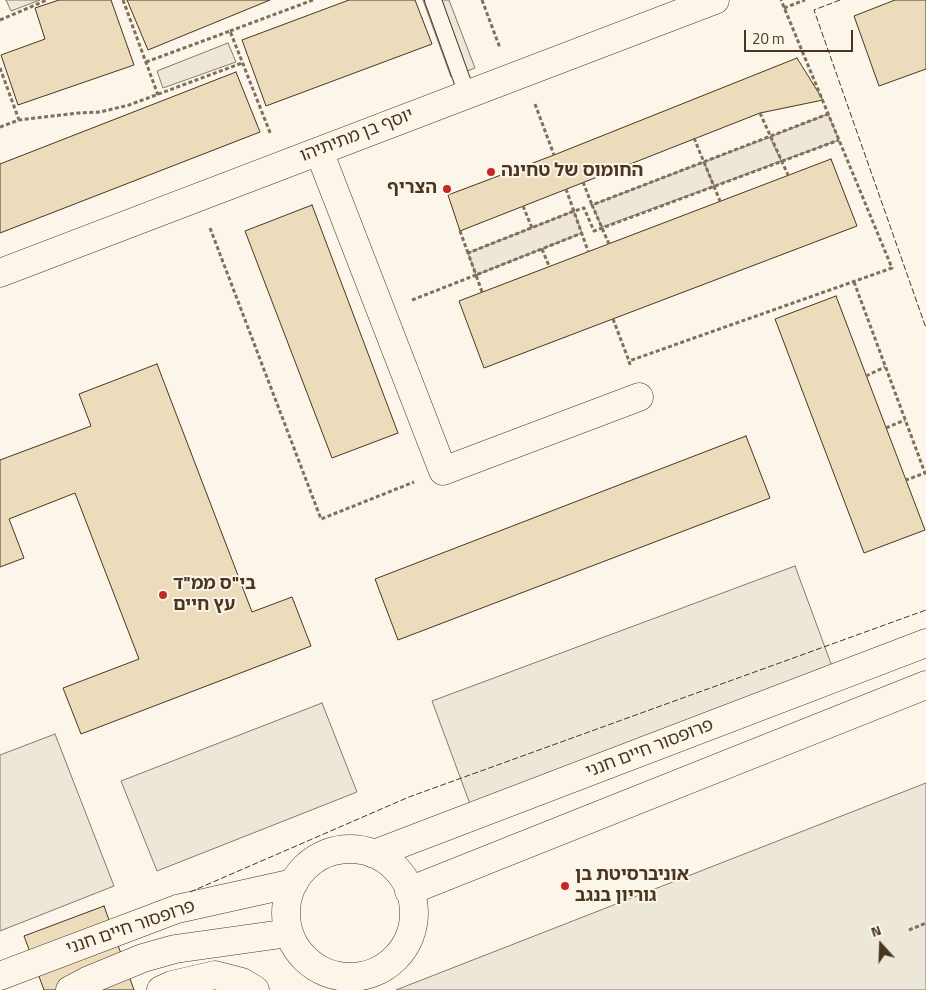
<!DOCTYPE html>
<html>
<head>
<meta charset="utf-8">
<style>
  body { margin:0 }
  #map { position:relative; width:926px; height:990px; overflow:hidden; background:#fbf6e9; font-family:"Titillium Web",sans-serif }
  canvas { display:block }
  .north { position:absolute; left:856px; top:920px; width:50px; height:50px; -webkit-text-stroke:4px #fbf6e9; paint-order:stroke; rotate:340deg; font-size:14px; font-weight:700; line-height:20px; text-align:center; color:#4a3520 }
  .north::after { content:''; display:block; margin:auto; width:18px; height:22px; background:#4a3520; clip-path:polygon(50% 0,100% 100%,50% 72%,0 100%) }
  .scale { position:absolute; left:744px; top:30px; width:109px; height:22px; box-sizing:border-box; border:2px solid #4a3520; border-top:0; padding-left:6px; font-size:15px; line-height:18px; white-space:nowrap; color:#4a3520; -webkit-text-stroke:4px #fbf6e9; paint-order:stroke }
</style>
</head>
<body>
<div id="map">
<canvas width="926" height="990"></canvas>
<div class="north">N</div>
<div class="scale">20 m</div>
</div>
<script>
const ctx = document.querySelector('canvas').getContext('2d');
ctx.lineJoin = 'round';
function fill(path, color) {
  ctx.fillStyle = color;
  ctx.fill(path, 'evenodd');
}
function toPath(rows) {
  const path = new Path2D();
  for (const r of rows) {
    if (r.length === 3) {
      path.moveTo(r[0] + r[2], r[1]);
      path.arc(r[0], r[1], r[2], 0, 2 * Math.PI);
      continue;
    }
    path.moveTo(r[0], r[1]);
    for (let i = 2; i < r.length; i += 2) path.lineTo(r[i], r[i + 1]);
  }
  return path;
}
function trace(path, color, width, dash) {
  ctx.strokeStyle = color;
  ctx.lineWidth = width;
  ctx.lineCap = dash ? 'butt' : 'round';
  ctx.setLineDash(dash || []);
  ctx.stroke(path);
}
function drawText(font, color, halo, rows, align = 'center') {
  ctx.font = font + ' "Titillium Web","Noto Sans Hebrew",sans-serif';
  ctx.lineWidth = 4;
  ctx.setLineDash([]);
  ctx.textBaseline = 'middle';
  ctx.strokeStyle = halo;
  ctx.fillStyle = color;
  for (const [text, x, y, turn = 0] of rows) {
    ctx.save();
    ctx.translate(x, y);
    ctx.rotate((+turn || 0) * Math.PI / 180);
    ctx.textAlign = isNaN(turn) ? turn : align;
    if (halo) ctx.strokeText(text, 0, 0);
    ctx.fillText(text, 0, 0);
    ctx.restore();
  }
}
const green = toPath([
  [228,43,236,62,163,88,157,71,228,43],
  [828,114,839,140,781,161,770,137,828,114],
  [704,162,714,186,602,227,592,205,704,162],
  [574,211,582,233,476,275,468,253,574,211],
  [322,703,357,792,157,871,121,781,322,703],
  [55,734,114,886,0,931,0,755,55,734]
]);
fill(green, '#ede6d9');
trace(green, '#887966', 1);
const parking = toPath([
  [6,0,40,0,11,11,6,0],
  [423,0,449,0,475,68,451,77,423,0],
  [770,137,781,161,714,186,704,162,770,137],
  [795,566,840,688,477,823,432,701,795,566],
  [926,783,926,990,396,990,926,783]
]);
fill(parking, '#ede7d9');
trace(parking, '#887966', 1);
const building = toPath([
  [59,0,111,0,134,65,18,105,1,55,45,39,35,8,59,0],
  [127,0,270,0,148,50,127,0],
  [349,0,415,0,432,44,266,106,242,40,349,0],
  [895,0,926,0,926,69,879,86,854,16,895,0],
  [797,58,823,100,760,113,460,231,448,195,554,155,797,58],
  [236,72,260,132,0,233,0,164,236,72],
  [831,159,857,226,484,368,459,301,831,159],
  [312,205,398,433,332,458,245,231,312,205],
  [836,296,925,530,864,553,775,319,836,296],
  [157,364,252,612,292,597,311,646,81,734,63,688,139,659,75,493,9,519,24,558,0,567,0,460,91,426,79,394,157,364],
  [746,436,770,498,398,640,375,579,746,436],
  [104,906,134,990,44,990,24,936,104,906]
]);
fill(building, '#ecdcbc');
trace(building, '#4a3520', 1);
const service = toPath([
  [433,0,467,94]
]);
const minor = toPath([
  [319,151,443,471,639,397],
  [0,273,715,0],
  [350,913,64],
  [374,854,926,643],
  [409,891,926,685],
  [0,976,177,909,294,883],
  [70,990,87,981,143,958,175,949,289,933],
  [161,990,172,985,215,975,242,982,255,990]
]);
trace(service, '#4a3520', 18);
trace(minor, '#4a3520', 29);
trace(toPath([
  [123,0,158,95],
  [482,0,500,48],
  [784,8,805,0],
  [0,20,47,0],
  [230,31,313,0],
  [146,62,230,31,271,135],
  [0,68,19,120],
  [535,104,554,155],
  [760,113,788,175],
  [0,127,19,120,78,113,100,112,129,105,242,63],
  [694,138,720,201],
  [583,182,592,205],
  [566,189,588,251],
  [523,206,532,228],
  [210,228,321,519,414,482],
  [460,231,468,253],
  [609,244,592,205,828,114],
  [542,249,549,266],
  [854,282,925,473,906,480],
  [482,292,476,275,582,233],
  [412,300,476,275,468,253,574,211,584,208,594,231,839,140],
  [613,319,629,361],
  [630,365,629,361,892,268,781,0],
  [866,376,885,367],
  [886,428,905,420],
  [909,930,926,923]
]), '#7f6f5c', 3, [4, 2.5]);
trace(service, '#fbf6e9', 16);
trace(minor, '#fbf6e9', 28);
trace(toPath([
  [840,0,814,10,926,328],
  [190,892,409,797,926,610]
]), '#4a3520', 1, [6, 2.5]);
for (const [x, y, r, color] of [
  [491,172,5,"#c62828"],
  [447,189,5,"#c62828"],
  [163,595,5,"#c62828"],
  [565,886,5,"#c62828"]
]) {
  const dot = new Path2D();
  dot.arc(x, y, r, 0, 2 * Math.PI);
  ctx.fillStyle = color;
  ctx.fill(dot);
  trace(dot, '#fbf6e9', 2);
}
drawText('18px', '#4a3520', '#fbf6e9', [
  ["יוסף בן מתיתיהו",357,136,-21],
  ["פרופסור חיים חנני",650,749,-21],
  ["פרופסור חיים חנני",131,928,-19]
]);
drawText('bold 18px', '#4a3520', '#fbf6e9', [
  ["החומוס של טחינה",501,172],
  ["הצריף",437,189,"right"],
  ["בי\"ס ממ\"ד",173,585],
  ["עץ חיים",173,606],
  ["אוניברסיטת בן",575,876],
  ["גוריון בנגב",575,897]
], 'left');
</script>
</body>
</html>
